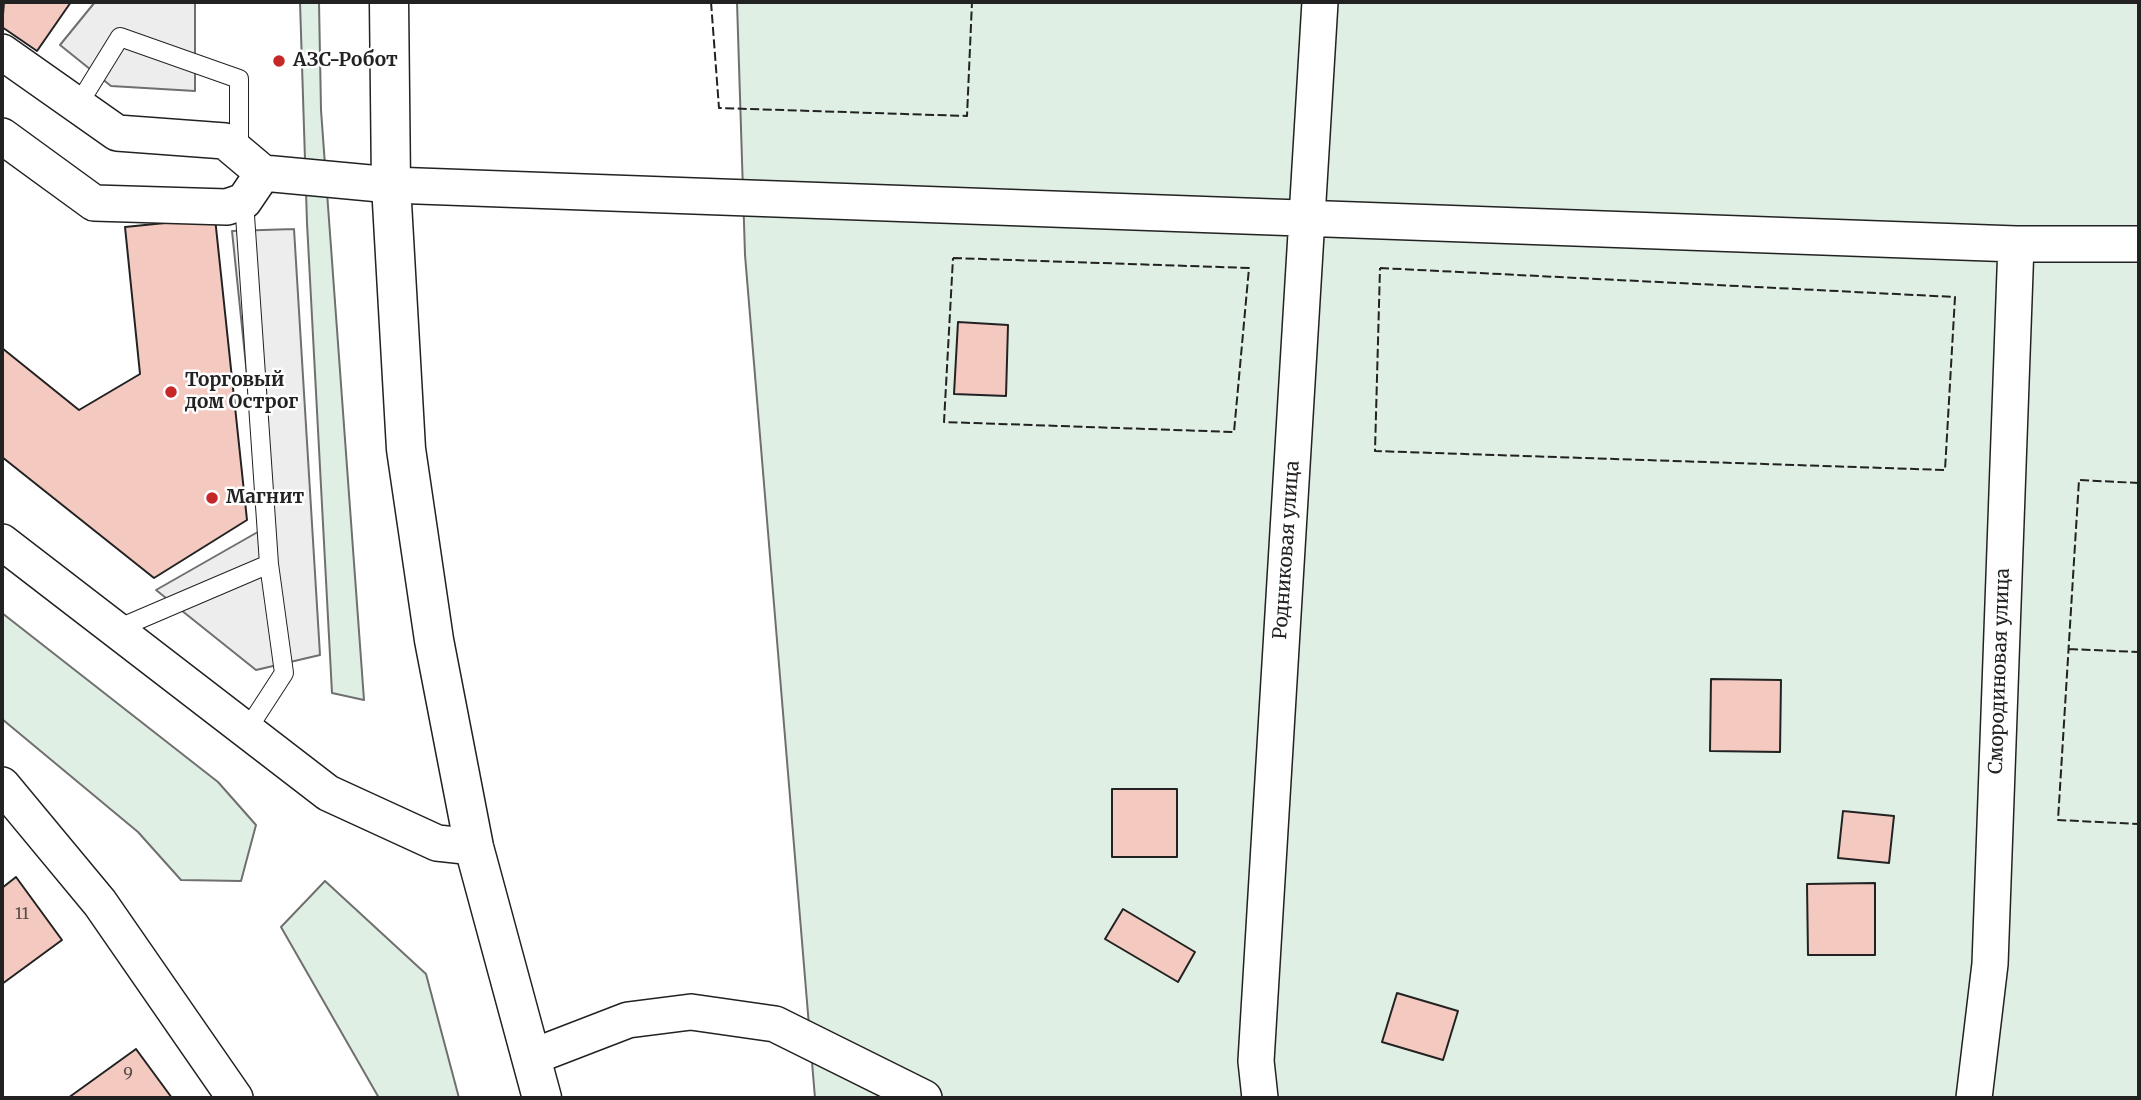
<!DOCTYPE html>
<html>
<head>
<meta charset="utf-8">
<style>
  body { margin:0 }
  #map { position:relative; width:2141px; height:1100px; overflow:hidden; background:#fff; font-family:Merriweather,serif }
  canvas { display:block }
  .frame { position:absolute; inset:0; border:4px solid #222; pointer-events:none }
</style>
</head>
<body>
<div id="map">
<canvas width="2141" height="1100"></canvas>
<div class="frame"></div>
</div>
<script>
const ctx = document.querySelector('canvas').getContext('2d');
ctx.lineJoin = 'round';
function fill(path, color) {
  ctx.fillStyle = color;
  ctx.fill(path, 'evenodd');
}
function toPath(rows) {
  const path = new Path2D();
  for (const r of rows) {
    path.moveTo(r[0], r[1]);
    for (let i = 2; i < r.length; i += 2) path.lineTo(r[i], r[i + 1]);
  }
  return path;
}
function trace(path, color, width, dash) {
  ctx.strokeStyle = color;
  ctx.lineWidth = width;
  ctx.lineCap = dash ? 'butt' : 'round';
  ctx.setLineDash(dash || []);
  ctx.stroke(path);
}
function drawText(font, color, halo, rows, align = 'center') {
  ctx.font = font + ' Merriweather,serif';
  ctx.lineWidth = 5;
  ctx.setLineDash([]);
  ctx.textBaseline = 'middle';
  ctx.strokeStyle = halo;
  ctx.fillStyle = color;
  for (const [text, x, y, turn = 0] of rows) {
    ctx.save();
    ctx.translate(x, y);
    ctx.rotate((+turn || 0) * Math.PI / 180);
    ctx.textAlign = isNaN(turn) ? turn : align;
    if (halo) ctx.strokeText(text, 0, 0);
    ctx.fillText(text, 0, 0);
    ctx.restore();
  }
}
const green = toPath([
  [300,2,319,2,321,110,364,700,332,693,307,223,300,2],
  [737,2,2139,2,2139,1098,815,1098,745,255,737,2],
  [2,613,218,782,256,825,241,881,181,880,138,832,2,719,2,613],
  [325,881,426,974,459,1098,379,1098,281,927,325,881]
]);
fill(green, '#e0efe3');
trace(green, '#6f6f6f', 2);
const parking = toPath([
  [95,2,195,2,195,91,111,86,60,45,95,2],
  [294,229,320,655,256,670,156,590,263,529,232,231,294,229]
]);
fill(parking, '#ededed');
trace(parking, '#6f6f6f', 2);
const building = toPath([
  [4,2,71,2,37,51,2,27,4,2],
  [215,218,247,520,154,578,2,457,2,348,79,410,140,374,125,227,215,218],
  [958,322,1008,325,1006,396,954,394,958,322],
  [1711,679,1781,680,1780,752,1710,751,1711,679],
  [1112,789,1177,789,1177,857,1112,857,1112,789],
  [1843,811,1894,816,1889,863,1838,858,1843,811],
  [16,877,62,940,2,984,2,888,16,877],
  [1875,883,1875,955,1808,955,1807,884,1875,883],
  [1123,909,1195,952,1178,982,1105,939,1123,909],
  [1397,993,1458,1011,1443,1060,1382,1042,1397,993],
  [136,1049,172,1098,68,1098,136,1049]
]);
fill(building, '#f3c9c0');
trace(building, '#222', 2);
const lane = toPath([
  [78,105,120,37,239,79,239,152],
  [244,201,269,564,284,673,247,730],
  [117,629,269,564]
]);
const street = toPath([
  [2,52,117,133,225,141,263,173,391,185,2016,244,2139,244],
  [2,136,94,203,227,207,244,201,263,173],
  [2,542,328,793,437,843,474,847],
  [2,785,100,903,235,1098],
  [532,1057,628,1020,691,1012,775,1024,924,1098],
  [1260,1098,1256,1061,1320,2],
  [1974,1098,1990,964,2016,244]
]);
const secondary = toPath([
  [389,2,391,185,406,449,434,640,474,847,542,1098]
]);
trace(lane, '#222', 20);
trace(street, '#222', 38);
trace(secondary, '#222', 41);
trace(lane, '#fff', 18);
trace(street, '#fff', 35);
trace(secondary, '#fff', 38);
trace(toPath([
  [711,2,719,108,967,116,972,2],
  [953,258,1249,268,1234,432,944,422,953,258],
  [1380,268,1955,297,1945,470,1375,451,1380,268],
  [2139,483,2079,480,2058,820,2139,824],
  [2069,649,2139,652]
]), '#222', 2, [9, 3.5]);
for (const [x, y, r, color] of [
  [279,61,7,"#c62828"],
  [171,392,7,"#c62828"],
  [212,498,7,"#c62828"]
]) {
  const dot = new Path2D();
  dot.arc(x, y, r, 0, 2 * Math.PI);
  ctx.fillStyle = color;
  ctx.fill(dot);
  trace(dot, '#fff', 2.5);
}
drawText('16px', '#564c4a', null, [
  ["11",22,914],
  ["9",128,1074]
]);
drawText('bold 19px', '#222', '#fff', [
  ["АЗС-Робот",293,61],
  ["Торговый",185,381],
  ["дом Острог",185,403],
  ["Магнит",226,498]
], 'left');
drawText('19px', '#222', '#fff', [
  ["Родниковая улица",1287,550,-86],
  ["Смородиновая улица",2000,671,-88]
]);
</script>
</body>
</html>
